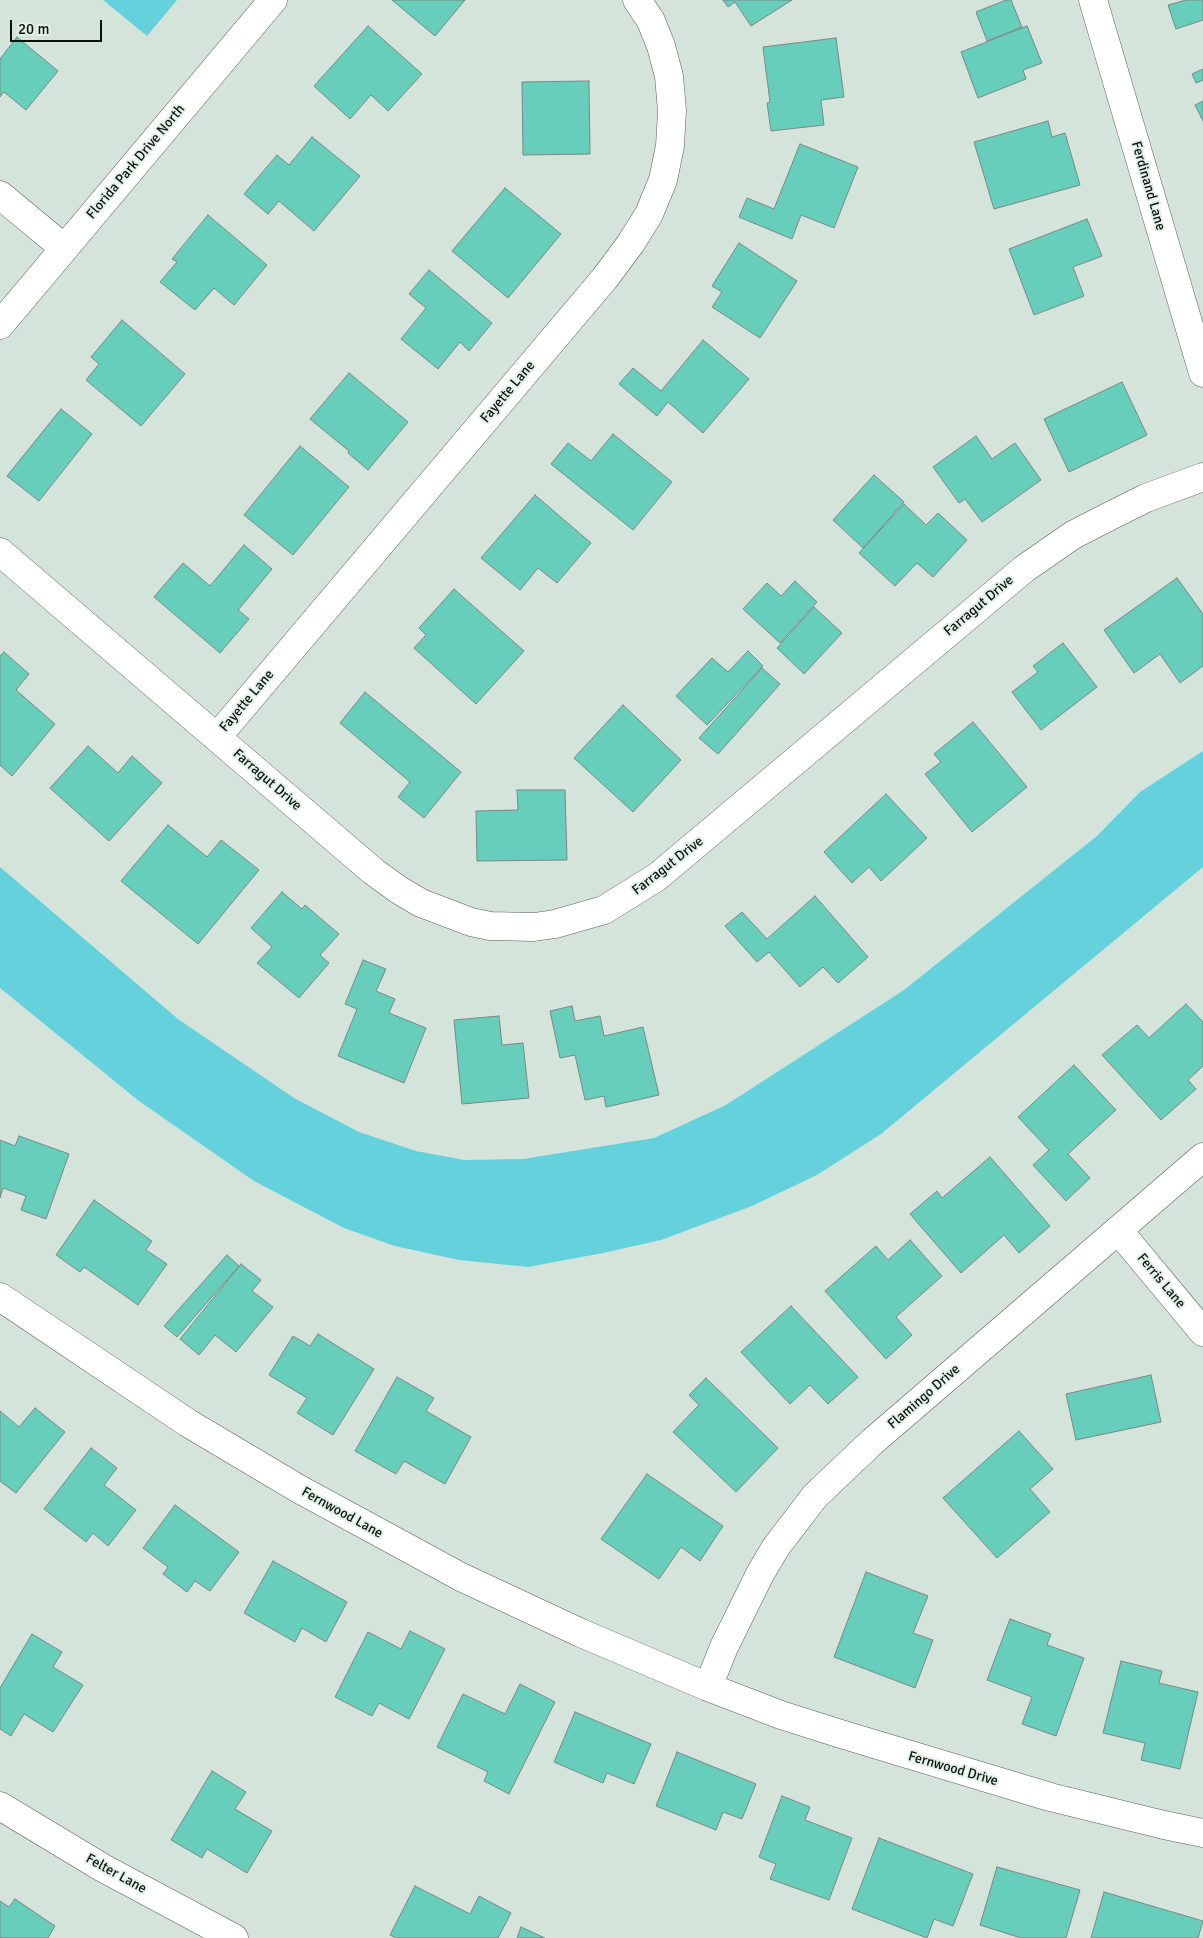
<!DOCTYPE html>
<html>
<head>
<meta charset="utf-8">
<style>
  body { margin:0 }
  #map { position:relative; width:1203px; height:1938px; overflow:hidden; background:#d5e4da; font-family:Signika,sans-serif }
  canvas { display:block }
  .scale { position:absolute; left:10px; top:20px; width:92px; height:22px; box-sizing:border-box; border:2px solid #0d120f; border-top:0; padding-left:6px; font-size:15px; line-height:18px; white-space:nowrap; color:#0d120f; -webkit-text-stroke:4px #e2f1e7; paint-order:stroke }
</style>
</head>
<body>
<div id="map">
<canvas width="1203" height="1938"></canvas>
<div class="scale">20 m</div>
</div>
<script>
const ctx = document.querySelector('canvas').getContext('2d');
ctx.lineJoin = 'round';
function fill(path, color) {
  ctx.fillStyle = color;
  ctx.fill(path, 'evenodd');
}
function toPath(rows) {
  const path = new Path2D();
  for (const r of rows) {
    path.moveTo(r[0], r[1]);
    for (let i = 2; i < r.length; i += 2) path.lineTo(r[i], r[i + 1]);
  }
  return path;
}
function trace(path, color, width, dash) {
  ctx.strokeStyle = color;
  ctx.lineWidth = width;
  ctx.lineCap = dash ? 'butt' : 'round';
  ctx.setLineDash(dash || []);
  ctx.stroke(path);
}
function drawText(font, color, halo, rows, align = 'center') {
  ctx.font = font + ' Signika,sans-serif';
  ctx.lineWidth = 4;
  ctx.setLineDash([]);
  ctx.textBaseline = 'middle';
  ctx.strokeStyle = halo;
  ctx.fillStyle = color;
  for (const [text, x, y, turn = 0] of rows) {
    ctx.save();
    ctx.translate(x, y);
    ctx.rotate((+turn || 0) * Math.PI / 180);
    ctx.textAlign = isNaN(turn) ? turn : align;
    if (halo) ctx.strokeText(text, 0, 0);
    ctx.fillText(text, 0, 0);
    ctx.restore();
  }
}
fill(toPath([
  [103,0,177,0,147,36],
  [1203,751,1203,867,881,1134,817,1175,752,1206,661,1240,603,1253,528,1267,459,1260,395,1246,344,1228,254,1181,139,1101,0,988,0,867,178,1019,294,1098,359,1132,416,1151,464,1160,523,1159,654,1138,726,1105,904,990,1097,836,1140,792]
]), '#64d1dc');
const building = toPath([
  [392,0,465,0,435,36,392,0],
  [723,0,792,0,751,26,735,2,728,7,723,0],
  [1006,0,1011,0,1022,27,987,41,976,12,1006,0],
  [1186,0,1203,0,1203,20,1176,29,1168,5,1186,0],
  [368,26,422,74,388,111,371,95,350,119,314,86,368,26],
  [1027,26,1042,63,1023,70,1026,79,978,98,961,52,1027,26],
  [17,37,58,71,26,110,4,92,0,97,0,59,17,37],
  [836,38,844,97,821,100,824,125,771,131,767,103,770,102,763,47,836,38],
  [1203,69,1203,80,1196,83,1192,74,1203,69],
  [589,81,590,154,523,155,522,82,589,81],
  [1203,101,1203,121,1195,105,1203,101],
  [1048,121,1052,137,1065,133,1080,185,994,209,974,142,1048,121],
  [312,137,360,176,314,231,279,201,268,214,244,194,277,155,289,165,312,137],
  [800,144,858,167,834,228,801,215,792,239,739,217,747,198,774,209,800,144],
  [505,188,561,234,508,298,452,251,505,188],
  [208,215,267,265,234,305,214,288,195,310,160,282,177,262,172,259,208,215],
  [1087,219,1102,256,1073,267,1084,296,1034,315,1009,249,1087,219],
  [739,243,797,281,760,338,712,307,722,292,712,286,739,243],
  [429,270,492,323,469,351,460,342,438,369,401,339,426,308,409,294,429,270],
  [122,320,185,374,141,426,86,380,99,364,91,357,122,320],
  [703,340,749,379,703,433,668,402,657,416,619,384,633,368,661,391,703,340],
  [349,373,408,422,368,470,348,453,349,451,310,419,349,373],
  [1122,382,1147,435,1069,472,1044,419,1122,382],
  [61,409,92,434,39,501,7,476,61,409],
  [613,434,672,482,633,530,551,464,568,443,591,461,613,434],
  [976,436,992,459,1015,443,1041,480,982,522,965,499,959,503,933,467,976,436],
  [300,446,349,487,293,555,244,515,300,446],
  [874,475,904,502,863,548,833,520,874,475],
  [535,495,591,543,557,583,538,568,520,590,481,558,535,495],
  [904,504,926,525,938,513,967,540,933,577,917,563,895,586,859,553,904,504],
  [244,545,272,569,238,610,249,619,220,653,154,597,183,563,210,586,244,545],
  [1177,578,1203,614,1203,666,1180,683,1160,654,1134,673,1104,630,1177,578],
  [795,581,817,602,780,643,743,609,767,583,781,596,795,581],
  [454,589,524,651,476,704,414,648,426,635,419,628,454,589],
  [814,607,842,633,804,674,777,648,814,607],
  [1063,643,1097,687,1041,730,1012,692,1038,672,1033,666,1063,643],
  [748,651,763,666,707,725,676,696,712,658,728,672,748,651],
  [4,652,29,674,16,690,55,724,12,776,0,765,0,656,4,652],
  [762,668,780,684,718,754,699,738,762,668],
  [365,692,461,772,424,818,398,797,410,782,340,723,365,692],
  [623,705,681,760,633,812,574,758,623,705],
  [973,722,1027,787,972,832,925,774,941,762,934,754,973,722],
  [88,746,118,773,132,756,162,783,109,841,50,788,88,746],
  [517,790,565,790,567,860,477,861,476,811,518,810,517,790],
  [886,794,927,838,881,881,869,867,852,883,824,852,886,794],
  [168,825,207,857,221,840,259,870,198,944,121,881,168,825],
  [282,892,302,909,305,905,339,934,320,955,329,963,299,998,257,963,272,947,251,928,282,892],
  [815,896,868,957,838,983,823,967,800,987,769,952,757,962,725,926,742,912,767,939,815,896],
  [363,960,386,969,376,991,395,999,389,1013,426,1028,404,1083,338,1056,357,1009,345,1004,363,960],
  [1186,1004,1203,1022,1203,1066,1188,1080,1196,1089,1161,1120,1102,1055,1137,1025,1149,1038,1186,1004],
  [572,1006,575,1021,600,1016,604,1036,643,1027,659,1095,606,1107,604,1096,585,1100,575,1055,560,1058,550,1011,572,1006],
  [499,1016,502,1045,523,1043,529,1098,462,1104,454,1020,499,1016],
  [1074,1065,1116,1110,1068,1154,1090,1178,1066,1201,1033,1165,1049,1150,1018,1117,1074,1065],
  [19,1136,69,1154,46,1219,21,1210,26,1196,3,1188,0,1198,0,1140,15,1146,19,1136],
  [990,1157,1050,1226,1019,1253,1004,1235,961,1273,910,1214,937,1191,942,1198,990,1157],
  [94,1200,152,1241,146,1250,167,1264,138,1305,84,1267,80,1272,56,1255,94,1200],
  [910,1240,942,1276,896,1317,912,1335,886,1359,825,1291,876,1246,888,1260,910,1240],
  [227,1255,239,1266,177,1337,164,1326,227,1255],
  [241,1264,261,1280,252,1291,273,1307,236,1352,215,1335,199,1355,180,1339,241,1264],
  [791,1306,858,1377,828,1404,810,1385,790,1404,741,1352,791,1306],
  [318,1334,374,1369,333,1435,297,1413,307,1398,269,1375,293,1336,310,1346,318,1334],
  [1151,1375,1161,1422,1076,1440,1066,1394,1151,1375],
  [397,1377,434,1398,426,1411,471,1437,445,1484,404,1461,396,1474,355,1451,397,1377],
  [706,1378,778,1448,736,1492,673,1432,699,1405,689,1395,706,1378],
  [35,1408,65,1432,16,1493,0,1481,0,1411,19,1427,35,1408],
  [1019,1431,1053,1469,1030,1489,1050,1512,997,1558,943,1498,1019,1431],
  [91,1448,117,1468,104,1485,136,1510,108,1546,93,1533,86,1542,44,1509,91,1448],
  [647,1474,723,1526,700,1561,681,1547,659,1579,601,1539,647,1474],
  [175,1505,239,1552,210,1591,195,1581,187,1592,163,1574,168,1567,143,1548,175,1505],
  [273,1561,347,1602,326,1642,302,1628,295,1642,244,1613,273,1561],
  [866,1572,928,1596,913,1633,933,1640,915,1688,834,1657,866,1572],
  [1010,1619,1051,1634,1047,1645,1084,1658,1056,1736,1022,1724,1032,1697,987,1680,1010,1619],
  [410,1631,445,1649,409,1719,379,1703,372,1716,335,1697,368,1632,401,1649,410,1631],
  [32,1634,62,1652,53,1667,83,1685,53,1732,24,1714,11,1736,0,1729,0,1688,32,1634],
  [1121,1661,1162,1671,1159,1683,1198,1692,1180,1769,1141,1760,1145,1743,1103,1733,1121,1661],
  [520,1684,555,1702,509,1794,484,1781,488,1772,437,1747,463,1694,505,1714,520,1684],
  [575,1712,651,1744,634,1784,607,1773,603,1783,554,1762,575,1712],
  [677,1752,756,1784,742,1819,723,1812,716,1830,656,1806,677,1752],
  [212,1771,246,1792,235,1809,272,1831,247,1873,207,1849,202,1858,171,1840,212,1771],
  [782,1796,810,1807,805,1820,852,1838,829,1900,770,1879,776,1864,759,1857,782,1796],
  [879,1838,973,1874,953,1926,934,1919,927,1938,852,1909,879,1838],
  [997,1867,1080,1890,1066,1938,1021,1938,980,1925,997,1867],
  [415,1886,470,1914,479,1896,511,1913,498,1938,396,1938,390,1935,415,1886],
  [1104,1892,1203,1921,1198,1938,1091,1938,1104,1892],
  [15,1899,55,1926,48,1938,0,1938,0,1901,9,1907,15,1899],
  [521,1927,545,1938,517,1938,521,1927]
]);
fill(building, '#66ceba');
trace(building, '#778985', 1);
const street = toPath([
  [1093,0,1203,373],
  [0,195,64,248],
  [0,552,374,872,399,890,421,903,471,922,490,926,534,927,555,924,604,910,657,877,1024,569,1073,535,1108,517,1146,498,1203,477],
  [217,737,605,278,631,243,649,214,663,180,670,146,672,111,669,76,661,46,651,21,637,0],
  [1118,1230,1203,1332],
  [0,1297,188,1423,299,1489,461,1577,581,1633,708,1687,781,1715,841,1734,1050,1797,1164,1825,1203,1833],
  [708,1687,724,1647,760,1574,776,1547,815,1496,872,1442,1203,1157],
  [0,1806,103,1868,234,1938]
]);
const secondary = toPath([
  [0,325,273,0]
]);
trace(street, '#546058', 29);
trace(secondary, '#546058', 29);
trace(street, '#fff', 28);
trace(secondary, '#fff', 28);
drawText('14px', '#0d120f', '#e2f1e7', [
  ["Florida Park Drive North",136,162,-50],
  ["Ferdinand Lane",1148,186,74],
  ["Fayette Lane",508,392,-50],
  ["Farragut Drive",979,606,-40],
  ["Fayette Lane",247,701,-50],
  ["Farragut Drive",267,780,41],
  ["Farragut Drive",668,866,-38],
  ["Ferris Lane",1161,1281,50],
  ["Flamingo Drive",924,1397,-41],
  ["Fernwood Lane",342,1513,29],
  ["Fernwood Drive",953,1769,16],
  ["Felter Lane",116,1874,29]
]);
</script>
</body>
</html>
